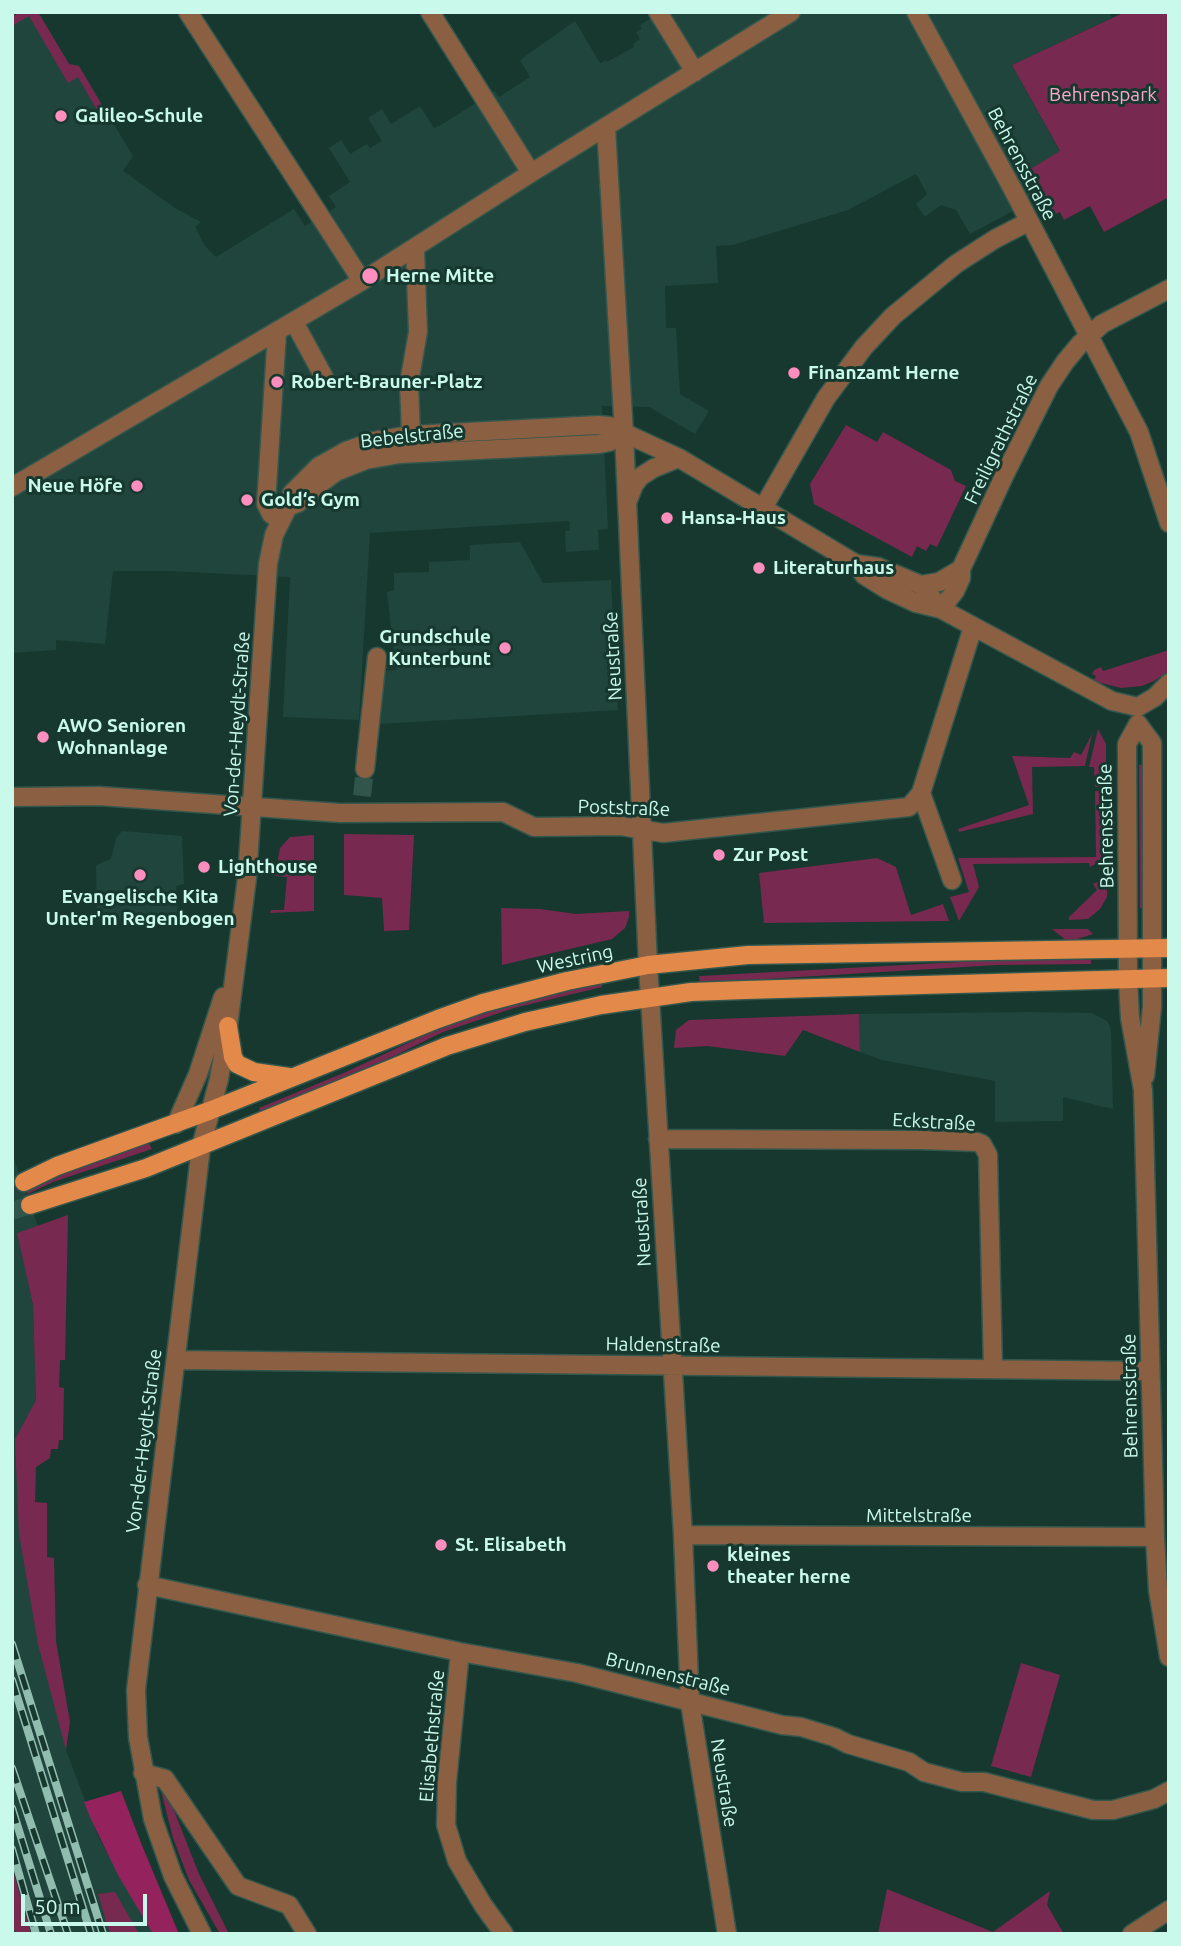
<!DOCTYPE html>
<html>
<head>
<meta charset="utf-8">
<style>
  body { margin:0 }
  #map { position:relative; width:1181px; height:1946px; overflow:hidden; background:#16382f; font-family:Ubuntu,sans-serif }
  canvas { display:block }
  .frame { position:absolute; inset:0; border:14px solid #c9f9ea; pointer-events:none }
  .scale { position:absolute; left:21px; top:1894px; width:126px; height:32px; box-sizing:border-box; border:4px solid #c9f9ea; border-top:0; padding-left:9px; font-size:21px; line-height:24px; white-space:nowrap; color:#c9f9ea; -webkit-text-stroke:5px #16382f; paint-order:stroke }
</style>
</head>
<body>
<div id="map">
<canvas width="1181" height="1946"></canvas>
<div class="frame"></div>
<div class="scale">50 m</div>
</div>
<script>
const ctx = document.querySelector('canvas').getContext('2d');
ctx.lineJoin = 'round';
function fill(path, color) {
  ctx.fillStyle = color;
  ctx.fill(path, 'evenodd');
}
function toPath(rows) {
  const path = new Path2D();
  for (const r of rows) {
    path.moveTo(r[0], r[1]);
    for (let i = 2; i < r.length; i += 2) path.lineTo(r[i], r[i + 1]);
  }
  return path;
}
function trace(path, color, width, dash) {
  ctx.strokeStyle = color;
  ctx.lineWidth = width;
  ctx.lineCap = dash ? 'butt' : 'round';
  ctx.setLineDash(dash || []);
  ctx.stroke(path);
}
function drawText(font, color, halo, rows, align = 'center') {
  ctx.font = font + ' Ubuntu,sans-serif';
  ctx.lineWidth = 6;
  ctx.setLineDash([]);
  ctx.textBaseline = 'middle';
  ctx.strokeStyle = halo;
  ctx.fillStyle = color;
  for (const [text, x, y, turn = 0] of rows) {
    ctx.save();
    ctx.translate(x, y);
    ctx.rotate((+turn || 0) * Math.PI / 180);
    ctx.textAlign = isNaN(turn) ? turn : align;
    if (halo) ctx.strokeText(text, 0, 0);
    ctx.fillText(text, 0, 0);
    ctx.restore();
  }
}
fill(toPath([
  [20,12,38,12,69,64,79,66,133,156,123,171,175,208,201,222,195,227,205,246,216,257,294,209,305,226,336,207,329,196,350,182,329,148,341,140,350,154,367,144,370,148,382,141,368,118,382,109,391,124,420,106,434,128,441,125,495,91,499,97,530,77,520,60,575,21,600,63,606,60,607,62,634,47,633,44,640,39,636,32,642,29,640,25,661,12,1109,12,1112,18,1012,65,1060,152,1024,173,1037,198,970,234,956,210,941,205,925,217,916,204,927,194,916,174,848,210,733,245,716,246,718,283,665,286,666,328,676,328,680,394,709,411,695,434,649,407,602,406,608,529,598,530,599,550,566,552,565,531,570,531,569,521,370,533,359,720,283,717,290,577,169,571,113,571,105,644,56,640,56,650,12,653,12,17],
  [520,542,543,583,611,580,618,710,379,724,384,671,396,670,387,592,394,590,394,573,429,572,429,562,470,560,470,545],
  [122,831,182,836,184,884,176,886,178,916,97,921,96,865,111,859,116,838],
  [1026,1012,1092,1013,1107,1021,1111,1029,1113,1109,1063,1097,1063,1121,995,1122,995,1081,882,1060,860,1052,859,1014],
  [12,1154,38,1226,17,1233,33,1305,36,1400,15,1439,66,1750,99,1838,153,1934,12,1934]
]), '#20453c');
fill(toPath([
  [20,12,38,12,69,64,79,66,103,107,97,110,78,77,68,83,29,16,12,26,12,17],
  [1125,12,1169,12,1169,197,1104,232,1090,206,1064,220,1060,212,1047,218,1024,173,1060,151,1012,65],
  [846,425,877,442,883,432,951,470,955,481,966,486,937,547,930,544,926,551,917,546,912,557,814,504,810,484],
  [1169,650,1169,671,1154,681,1142,686,1121,688,1093,681,1096,676,1092,674,1094,670,1101,667,1103,671],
  [1098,729,1106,744,1106,787,1095,787,1094,767,1089,767],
  [1092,734,1085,766,1032,767,1033,814,959,832,958,829,1029,805,1012,756,1070,758,1074,752,1081,755],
  [1139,765,1144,765,1145,908,1140,908],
  [1095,791,1106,791,1106,858,1090,867,1089,863,973,864,979,887,959,921,950,897,969,892,958,858,1096,857],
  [344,834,414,835,409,930,384,931,382,898,344,895],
  [314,835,314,911,270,913,271,910,284,910,287,877,275,876,280,848,290,837],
  [877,858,896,867,911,915,943,904,949,921,764,923,759,873],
  [1107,876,1107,897,1100,909,1088,919,1069,920,1069,917,1097,890,1093,884],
  [501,908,540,909,576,914,629,911,629,917,625,928,612,939,502,965],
  [1052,929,1088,929,1093,934,1068,942],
  [997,960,1091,960,1091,964,997,965,700,983,699,976],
  [601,982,602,987,514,1008,443,1032,396,1055,261,1113,259,1108,346,1072,442,1027,513,1002],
  [859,1014,860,1052,803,1030,785,1056,707,1046,674,1048,676,1030,689,1020],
  [149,1143,152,1149,53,1182,28,1194,26,1191,52,1177],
  [68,1215,65,1360,60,1360,59,1387,64,1388,63,1440,59,1440,58,1449,51,1449,50,1458,36,1467,35,1502,47,1503,47,1557,54,1558,56,1641,70,1722,66,1750,38,1644,19,1534,15,1439,36,1400,33,1305,17,1233],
  [1021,1663,1060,1675,1031,1777,991,1766],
  [160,1787,163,1787,171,1803,199,1874,229,1934,220,1934,189,1880,173,1838],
  [12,1868,26,1915,31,1934,16,1934,12,1924],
  [887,1889,993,1932,1050,1891,1047,1905,1064,1934,878,1934],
  [115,1892,139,1934,110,1934,98,1894]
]), '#78294f');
fill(toPath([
  [121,1791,141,1843,179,1934,153,1934,118,1875,90,1817,84,1802]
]), '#94225d');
trace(toPath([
  [362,796,365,769]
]), '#31554b', 18, [18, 9]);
trace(toPath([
  [12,1211,30,1205]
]), '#31554b', 18, [18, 9]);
const minor = toPath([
  [188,12,362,281],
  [430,12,531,173],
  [658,12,695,72],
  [916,12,1011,186,1139,432,1169,523],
  [606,127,624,434,648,965,683,1535,690,1703,727,1934],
  [294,322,324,377],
  [277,332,266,504,271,514,280,521],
  [411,435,409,383,418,332,415,249],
  [12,487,362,281,531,173,791,12],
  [628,500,634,485,640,477,654,468,679,458],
  [288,507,298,503,314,488,336,472,366,460,400,454,599,444,609,442,624,434],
  [763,508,826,398,864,347,893,316,956,264,995,239,1028,222],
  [856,564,878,567,921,585,941,609],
  [921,585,939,582,961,569],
  [941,609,955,591,961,578,961,569,1005,474,1049,386,1065,362,1080,344,1102,324,1169,289],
  [1138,707,1155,697,1169,683],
  [1138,724,1127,744,1128,980,1130,1018,1143,1090,1155,1537,1158,1590,1169,1657],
  [1138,724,1152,743,1152,1007,1145,1076],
  [365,769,377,657],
  [12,797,99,796,340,813,503,812,534,827,621,826,663,833,909,807,921,793],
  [952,880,921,793,973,627],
  [176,1124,198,1074,223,997],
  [658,1139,921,1140,977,1142,982,1144,988,1155,993,1369],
  [176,1360,1150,1371],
  [683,1535,1155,1537],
  [147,1585,460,1652,577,1673,782,1725,801,1727,834,1737,848,1744,909,1762,924,1772,962,1782,984,1782,1093,1810,1113,1810,1154,1799,1169,1791],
  [460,1652,447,1782,446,1825,457,1861,483,1905,504,1934],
  [143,1773,165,1779,238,1886,289,1905,307,1934],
  [202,1934,173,1876,153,1819,138,1737,136,1690,201,1147,219,1079,228,1026,247,878,268,564,274,535,288,507,292,493,319,466,346,451,374,441,411,435,598,425,609,426,679,458,856,564,864,575,888,590,916,603,941,609,1112,701,1138,707],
  [1132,1934,1169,1910]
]);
const major = toPath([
  [228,1026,233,1057,237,1064,254,1072,289,1077],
  [24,1182,57,1166,209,1111,438,1019,483,1003,567,981,648,965,748,955,1169,948],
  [30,1205,146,1168,447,1046,525,1022,601,1005,691,992,745,990,1169,978]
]);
trace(minor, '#33574d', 21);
trace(major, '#33574d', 21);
trace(minor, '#8b5f42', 18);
trace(major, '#e3894a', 18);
const rail = toPath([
  [12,1644,103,1934],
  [12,1680,91,1934],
  [12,1768,68,1934],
  [12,1808,51,1934],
  [12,1849,36,1934]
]);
trace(rail, '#91bdaf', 8);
trace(rail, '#16382f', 5, [16]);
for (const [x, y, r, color] of [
  [61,116,7,"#fe8ebe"],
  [370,276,9,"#fe8ebe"],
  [794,373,7,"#fe8ebe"],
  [277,382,7,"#fe8ebe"],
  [137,486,7,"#fe8ebe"],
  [247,500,7,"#fe8ebe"],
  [667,518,7,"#fe8ebe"],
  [759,568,7,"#fe8ebe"],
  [505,648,7,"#fe8ebe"],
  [43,737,7,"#fe8ebe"],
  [719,855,7,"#fe8ebe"],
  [204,867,7,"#fe8ebe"],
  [140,875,7,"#fe8ebe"],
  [441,1545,7,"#fe8ebe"],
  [713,1566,7,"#fe8ebe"]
]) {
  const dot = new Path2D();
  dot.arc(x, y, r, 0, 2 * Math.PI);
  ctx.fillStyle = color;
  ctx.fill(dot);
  trace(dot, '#16382f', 2.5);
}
drawText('19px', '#ffa6ca', '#16382f', [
  ["Behrenspark",1103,95]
]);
drawText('bold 19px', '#c9f9ea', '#16382f', [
  ["Galileo-Schule",75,116],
  ["Herne Mitte",386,276],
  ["Finanzamt Herne",808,373],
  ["Robert-Brauner-Platz",291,382],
  ["Neue Höfe",123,486,"right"],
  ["Gold‘s Gym",261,500],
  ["Hansa-Haus",681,518],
  ["Literaturhaus",773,568],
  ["Grundschule",491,637,"right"],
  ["Kunterbunt",491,659,"right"],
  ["AWO Senioren",57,726],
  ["Wohnanlage",57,748],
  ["Zur Post",733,855],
  ["Lighthouse",218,867],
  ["Evangelische Kita",140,897,"center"],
  ["Unter'm Regenbogen",140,919,"center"],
  ["St. Elisabeth",455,1545],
  ["kleines",727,1555],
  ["theater herne",727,1577]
], 'left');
drawText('19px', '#c9f9ea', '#16382f', [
  ["Behrensstraße",1022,164,62],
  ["Bebelstraße",412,436,-6],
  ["Freiligrathstraße",1001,439,-64],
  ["Neustraße",613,656,-93],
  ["Von-der-Heydt-Straße",237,724,-86],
  ["Poststraße",624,808,2],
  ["Behrensstraße",1106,826,-91],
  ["Westring",575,959,-12],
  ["Eckstraße",934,1122,3],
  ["Neustraße",642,1222,-93],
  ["Haldenstraße",663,1345,1],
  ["Behrensstraße",1130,1396,-91],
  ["Von-der-Heydt-Straße",144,1441,-83],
  ["Mittelstraße",919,1516],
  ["Brunnenstraße",668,1674,14],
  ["Elisabethstraße",432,1736,-85],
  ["Neustraße",724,1783,81]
]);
</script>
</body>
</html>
